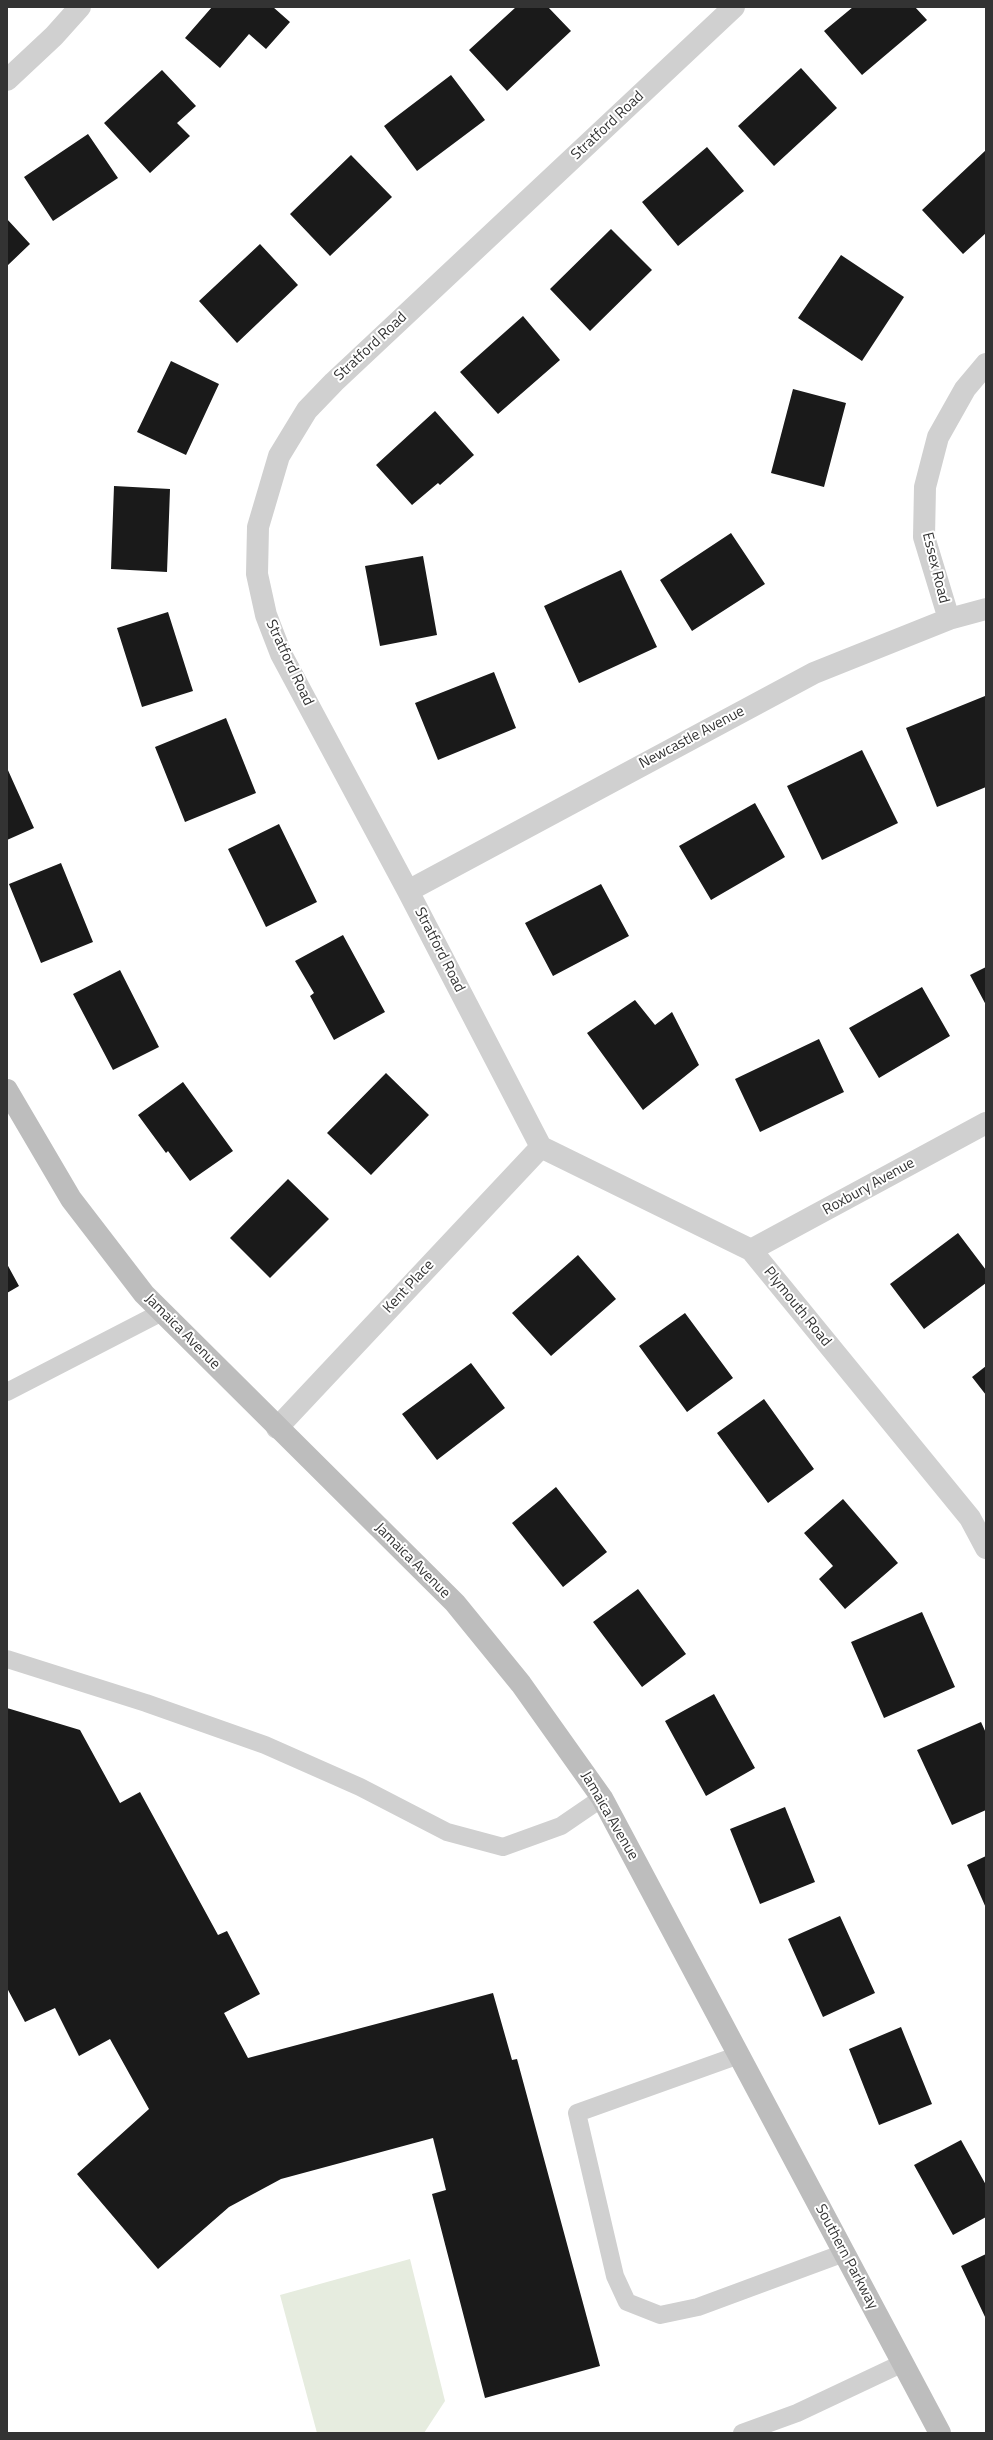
<!DOCTYPE html>
<html>
<head>
<meta charset="utf-8">
<style>
  body { margin:0 }
  #map { position:relative; width:993px; height:2440px; overflow:hidden; background:#fff; font-family:"Titillium Web",sans-serif }
  canvas { display:block }
  .frame { position:absolute; inset:0; border:8px solid #333; pointer-events:none }
</style>
</head>
<body>
<div id="map">
<canvas width="993" height="2440"></canvas>
<div class="frame"></div>
</div>
<script>
const ctx = document.querySelector('canvas').getContext('2d');
ctx.lineJoin = 'round';
function fill(path, color) {
  ctx.fillStyle = color;
  ctx.fill(path, 'evenodd');
}
function toPath(rows) {
  const path = new Path2D();
  for (const r of rows) {
    path.moveTo(r[0], r[1]);
    for (let i = 2; i < r.length; i += 2) path.lineTo(r[i], r[i + 1]);
  }
  return path;
}
function trace(path, color, width, dash) {
  ctx.strokeStyle = color;
  ctx.lineWidth = width;
  ctx.lineCap = dash ? 'butt' : 'round';
  ctx.setLineDash(dash || []);
  ctx.stroke(path);
}
function drawText(font, color, halo, rows, align = 'center') {
  ctx.font = font + ' "Titillium Web",sans-serif';
  ctx.lineWidth = 4;
  ctx.setLineDash([]);
  ctx.textBaseline = 'middle';
  ctx.strokeStyle = halo;
  ctx.fillStyle = color;
  for (const [text, x, y, turn = 0] of rows) {
    ctx.save();
    ctx.translate(x, y);
    ctx.rotate((+turn || 0) * Math.PI / 180);
    ctx.textAlign = isNaN(turn) ? turn : align;
    if (halo) ctx.strokeText(text, 0, 0);
    ctx.fillText(text, 0, 0);
    ctx.restore();
  }
}
fill(toPath([
  [410,2259,445,2401,424,2433,317,2433,280,2295]
]), '#e6ecdf');
fill(toPath([
  [212,7,273,7,290,22,266,49,249,34,220,68,185,38],
  [516,7,548,7,571,31,507,91,469,50],
  [853,7,915,7,927,20,862,75,824,31],
  [801,68,837,108,774,166,738,126],
  [162,70,196,106,177,123,190,136,150,173,104,123],
  [451,75,485,120,417,171,384,126],
  [88,134,118,178,53,221,24,177],
  [707,147,744,191,678,246,642,202],
  [986,150,986,233,963,254,922,210],
  [351,155,392,197,330,256,290,214],
  [7,219,30,244,7,266],
  [611,229,652,270,590,331,550,289],
  [260,244,298,285,237,343,199,301],
  [841,255,904,297,862,361,798,318],
  [523,316,560,360,498,414,460,372],
  [171,361,219,384,186,455,137,432],
  [793,389,846,403,824,487,771,473],
  [435,411,474,455,440,485,438,483,412,505,376,465],
  [114,486,170,489,167,572,111,569],
  [731,533,765,584,692,631,660,580],
  [423,556,437,635,380,646,365,566],
  [621,570,657,647,579,683,544,606],
  [168,612,193,691,142,707,117,628],
  [494,672,516,728,438,760,415,703],
  [985,696,986,787,937,807,906,728],
  [226,718,256,793,185,822,155,747],
  [862,750,898,823,822,860,787,786],
  [7,768,34,828,7,840],
  [755,803,785,857,711,900,679,846],
  [279,824,317,902,266,927,228,849],
  [61,863,93,942,41,963,9,884],
  [601,884,629,936,553,976,525,923],
  [343,935,385,1012,334,1040,310,996,314,993,295,961],
  [986,967,986,1005,970,975],
  [120,970,159,1047,113,1070,73,994],
  [922,987,950,1036,879,1078,849,1028],
  [635,1000,655,1025,672,1012,699,1065,643,1110,587,1033],
  [819,1039,844,1092,760,1132,735,1079],
  [386,1073,429,1115,371,1175,327,1133],
  [183,1082,233,1151,190,1181,168,1151,166,1153,138,1115],
  [288,1179,329,1219,270,1278,230,1238],
  [958,1233,986,1270,986,1283,924,1329,890,1284],
  [578,1255,616,1299,551,1356,512,1313],
  [7,1264,19,1286,7,1293],
  [685,1313,733,1378,687,1412,639,1346],
  [471,1363,505,1408,437,1460,402,1414],
  [986,1366,986,1395,972,1377],
  [764,1399,814,1469,768,1503,717,1433],
  [556,1487,607,1552,563,1587,512,1523],
  [843,1499,898,1563,845,1609,819,1579,833,1566,804,1533],
  [638,1589,686,1654,642,1687,593,1622],
  [922,1612,955,1687,884,1718,851,1642],
  [714,1694,755,1768,706,1796,665,1721],
  [7,1708,80,1730,120,1803,140,1792,218,1935,227,1931,260,1994,224,2013,248,2058,493,1993,512,2060,517,2059,600,2366,485,2398,432,2194,446,2190,433,2138,281,2179,229,2207,158,2269,77,2174,149,2109,110,2039,79,2056,55,2008,25,2022,7,1988],
  [981,1722,986,1733,986,1810,952,1825,917,1750],
  [785,1807,815,1882,760,1904,730,1829],
  [986,1856,986,1908,967,1865],
  [840,1916,875,1993,823,2017,788,1939],
  [901,2027,932,2104,879,2125,849,2049],
  [961,2140,986,2185,986,2217,953,2235,914,2165],
  [986,2254,986,2319,961,2266]
]), '#1a1a1a');
trace(toPath([
  [7,1392,162,1312],
  [7,1659,146,1703,265,1745,360,1787,447,1832,503,1847,561,1826,602,1798],
  [739,2055,577,2113,615,2276,627,2302,660,2315,698,2307,844,2253],
  [742,2433,797,2413,903,2363]
]), '#d0d0d0', 18);
trace(toPath([
  [7,80,54,36,80,7],
  [949,619,924,537,925,487,938,437,965,389,986,364],
  [408,891,814,673,949,619,986,609],
  [541,1147,408,891,281,654,266,615,257,574,258,527,279,456,307,410,334,382,734,7],
  [541,1147,751,1250,970,1518,986,1548],
  [751,1250,986,1123],
  [277,1428,541,1147]
]), '#d0d0d0', 22);
trace(toPath([
  [7,1090,71,1199,144,1294,455,1603,521,1684,602,1798,940,2433]
]), '#bdbdbd', 22);
drawText('15px', '#333', '#fff', [
  ["Stratford Road",608,126,-43],
  ["Stratford Road",371,347,-43],
  ["Essex Road",935,568,76],
  ["Stratford Road",289,663,65],
  ["Newcastle Avenue",692,738,-28],
  ["Stratford Road",439,950,63],
  ["Roxbury Avenue",869,1187,-29],
  ["Kent Place",409,1287,-47],
  ["Plymouth Road",797,1307,51],
  ["Jamaica Avenue",182,1332,45],
  ["Jamaica Avenue",412,1561,45],
  ["Jamaica Avenue",609,1816,60],
  ["Southern Parkway",846,2257,62]
]);
</script>
</body>
</html>
